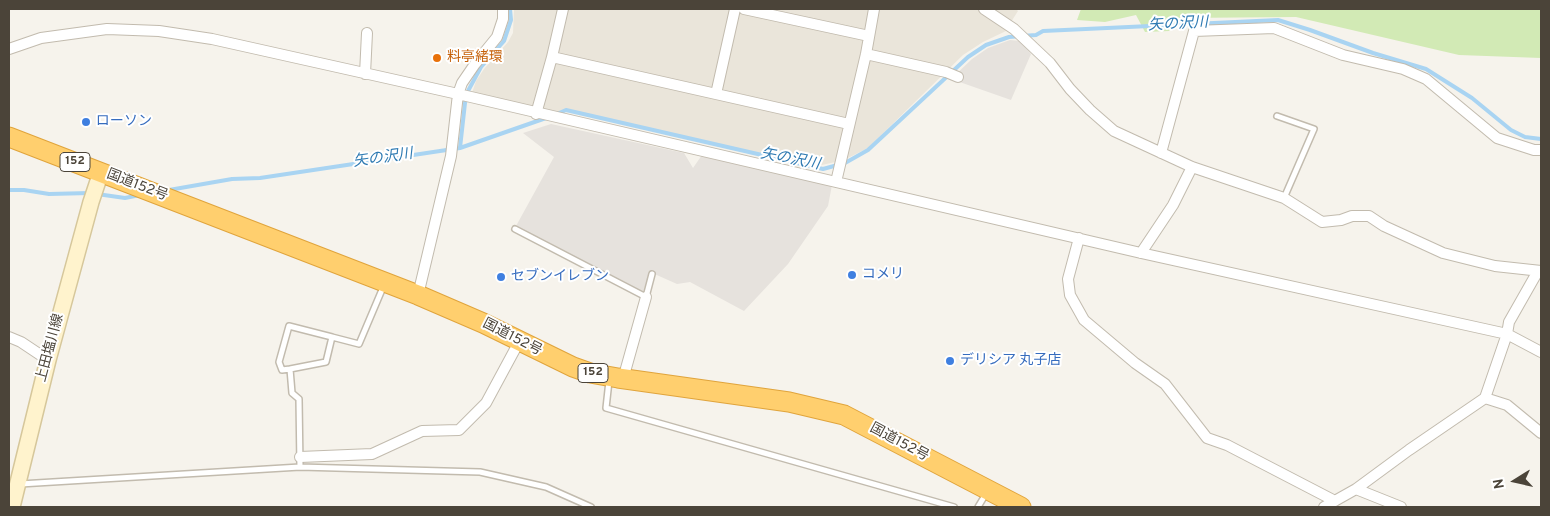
<!DOCTYPE html>
<html>
<head>
<meta charset="utf-8">
<style>
  body { margin:0 }
  #map { position:relative; width:1550px; height:516px; overflow:hidden; background:#f6f3ec; font-family:Overpass,sans-serif }
  canvas { display:block }
  .frame { position:absolute; inset:0; border:10px solid #4b4439; pointer-events:none }
  .north { position:absolute; left:1490px; top:456px; width:50px; height:50px; -webkit-text-stroke:4px #fff; paint-order:stroke; rotate:260deg; font-size:14px; font-weight:700; line-height:20px; text-align:center; color:#4b4439 }
  .north::after { content:''; display:block; margin:auto; width:18px; height:22px; background:#4b4439; clip-path:polygon(50% 0,100% 100%,50% 72%,0 100%) }
</style>
</head>
<body>
<div id="map">
<canvas width="1550" height="516"></canvas>
<div class="frame"></div>
<div class="north">N</div>
</div>
<script>
const ctx = document.querySelector('canvas').getContext('2d');
ctx.lineJoin = 'round';
function fill(path, color) {
  ctx.fillStyle = color;
  ctx.fill(path, 'evenodd');
}
function toPath(rows) {
  const path = new Path2D();
  for (const r of rows) {
    path.moveTo(r[0], r[1]);
    for (let i = 2; i < r.length; i += 2) path.lineTo(r[i], r[i + 1]);
  }
  return path;
}
function trace(path, color, width, dash) {
  ctx.strokeStyle = color;
  ctx.lineWidth = width;
  ctx.lineCap = dash ? 'butt' : 'round';
  ctx.setLineDash(dash || []);
  ctx.stroke(path);
}
function drawText(font, color, halo, rows, align = 'center') {
  ctx.font = font + ' Overpass,"Noto Sans JP",sans-serif';
  ctx.lineWidth = 4;
  ctx.setLineDash([]);
  ctx.textBaseline = 'middle';
  ctx.strokeStyle = halo;
  ctx.fillStyle = color;
  for (const [text, x, y, turn = 0] of rows) {
    ctx.save();
    ctx.translate(x, y);
    ctx.rotate((+turn || 0) * Math.PI / 180);
    ctx.textAlign = isNaN(turn) ? turn : align;
    if (halo) ctx.strokeText(text, 0, 0);
    ctx.fillText(text, 0, 0);
    ctx.restore();
  }
}
fill(toPath([
  [514,9,1016,9,1018,11,1011,22,1018,28,1006,31,983,42,963,55,868,148,844,160,822,165,797,162,566,109,553,114,472,93,476,81,484,69,508,42,513,33]
]), '#eae5da');
fill(toPath([
  [1010,40,1020,41,1031,54,1011,100,951,79,972,59,988,48],
  [551,124,684,153,693,168,702,155,832,185,828,206,788,264,744,311,690,282,677,284,650,272,643,293,516,226,554,157,523,133]
]), '#e6e2dd');
fill(toPath([
  [1081,9,1541,9,1541,58,1459,55,1296,17,1180,18,1169,31,1145,32,1136,15,1105,22,1077,20]
]), '#d2eab5');
trace(toPath([
  [557,114,566,110,823,169,845,163,868,150,968,57,986,45,1009,37,1036,35,1043,31,1278,20,1310,30,1373,53,1426,69,1472,98,1511,130,1525,137,1541,139],
  [460,148,465,103,468,91,481,67,504,41,511,20,510,9],
  [9,190,24,190,49,194,90,193],
  [169,190,232,179,260,178,460,148,546,118],
  [97,194,125,198,140,195]
]), '#a9d4f2', 4);
const lane = toPath([
  [1277,116,1314,129,1284,198],
  [515,229,646,297,652,274],
  [290,369,282,370,279,362,289,326,332,337],
  [609,381,606,408,954,507],
  [300,467,480,472,546,487,591,507],
  [20,484,300,467,299,399,292,393,290,369,326,362,332,337,359,344,384,285],
  [978,507,987,492]
]);
const street = toPath([
  [744,9,869,36],
  [984,9,1014,29,1050,63,1070,89,1090,110,1114,131,1192,167,1284,198,1322,222,1341,220,1352,216,1369,216,1384,226,1443,253,1495,266,1541,271],
  [9,49,41,38,107,29,159,31,212,39,458,94,1141,253,1507,334,1541,352],
  [866,54,946,72,958,77],
  [552,57,849,124],
  [365,74,367,33],
  [716,94,735,9],
  [536,114,552,57,563,9],
  [1161,153,1194,31,1274,28,1343,55,1403,69,1426,79,1497,138,1534,150,1541,150],
  [836,182,866,54,874,9],
  [1079,238,1068,279,1070,295,1084,320,1135,363,1165,384,1207,438,1227,445,1335,501],
  [1141,253,1173,205,1192,167],
  [418,295,451,156,458,94,462,83,475,64,497,37,503,19,503,9],
  [9,337,21,342,48,360],
  [623,379,646,297],
  [1485,398,1507,405,1541,433],
  [300,457,372,454,422,431,459,430,486,403,520,340],
  [1356,489,1401,507],
  [1324,507,1356,489,1409,450,1485,398,1507,334,1509,322,1538,271]
]);
const secondary = toPath([
  [12,507,48,360,91,202,101,172]
]);
const highway = toPath([
  [9,137,418,295,483,323,573,367,590,373,618,378,789,402,844,415,1021,507]
]);
trace(lane, '#c2bbae', 8);
trace(street, '#c2bbae', 12);
trace(secondary, '#d6c79b', 18);
trace(highway, '#e0a43c', 21);
trace(lane, '#fff', 5);
trace(street, '#fff', 10);
trace(secondary, '#fff3cd', 15);
trace(highway, '#ffcf6e', 19);
for (const [x, y, r, color] of [
  [437,58,5,"#e8710a"],
  [86,122,5,"#3f7fe0"],
  [852,275,5,"#3f7fe0"],
  [501,277,5,"#3f7fe0"],
  [950,361,5,"#3f7fe0"]
]) {
  const dot = new Path2D();
  dot.arc(x, y, r, 0, 2 * Math.PI);
  ctx.fillStyle = color;
  ctx.fill(dot);
  trace(dot, '#fff', 2);
}
for (const [x, y, w] of [
  [75,162,30],
  [593,373,30]
]) {
  const box = new Path2D();
  box.roundRect(x - w / 2, y - 9.5, w, 19, 4);
  ctx.fillStyle = '#fff';
  ctx.fill(box);
  trace(box, '#4b4439', 1);
}
drawText('bold 12px', '#4b4439', null, [
  ["152",75,162],
  ["152",593,373]
]);
drawText('14px', '#c56008', '#fff', [
  ["料亭緒環",447,58]
], 'left');
drawText('14px', '#366cbe', '#fff', [
  ["ローソン",96,122],
  ["コメリ",862,275],
  ["セブンイレブン",511,277],
  ["デリシア 丸子店",960,361]
], 'left');
drawText('14px', '#4b4439', '#fff', [
  ["国道152号",137,186,21],
  ["国道152号",512,338,27],
  ["上田塩川線",51,348,-75],
  ["国道152号",899,443,28]
]);
drawText('italic 15px', '#2e7ab2', '#fff', [
  ["矢の沢川",1178,25,-3],
  ["矢の沢川",383,159,-8],
  ["矢の沢川",790,160,11]
]);
</script>
</body>
</html>
